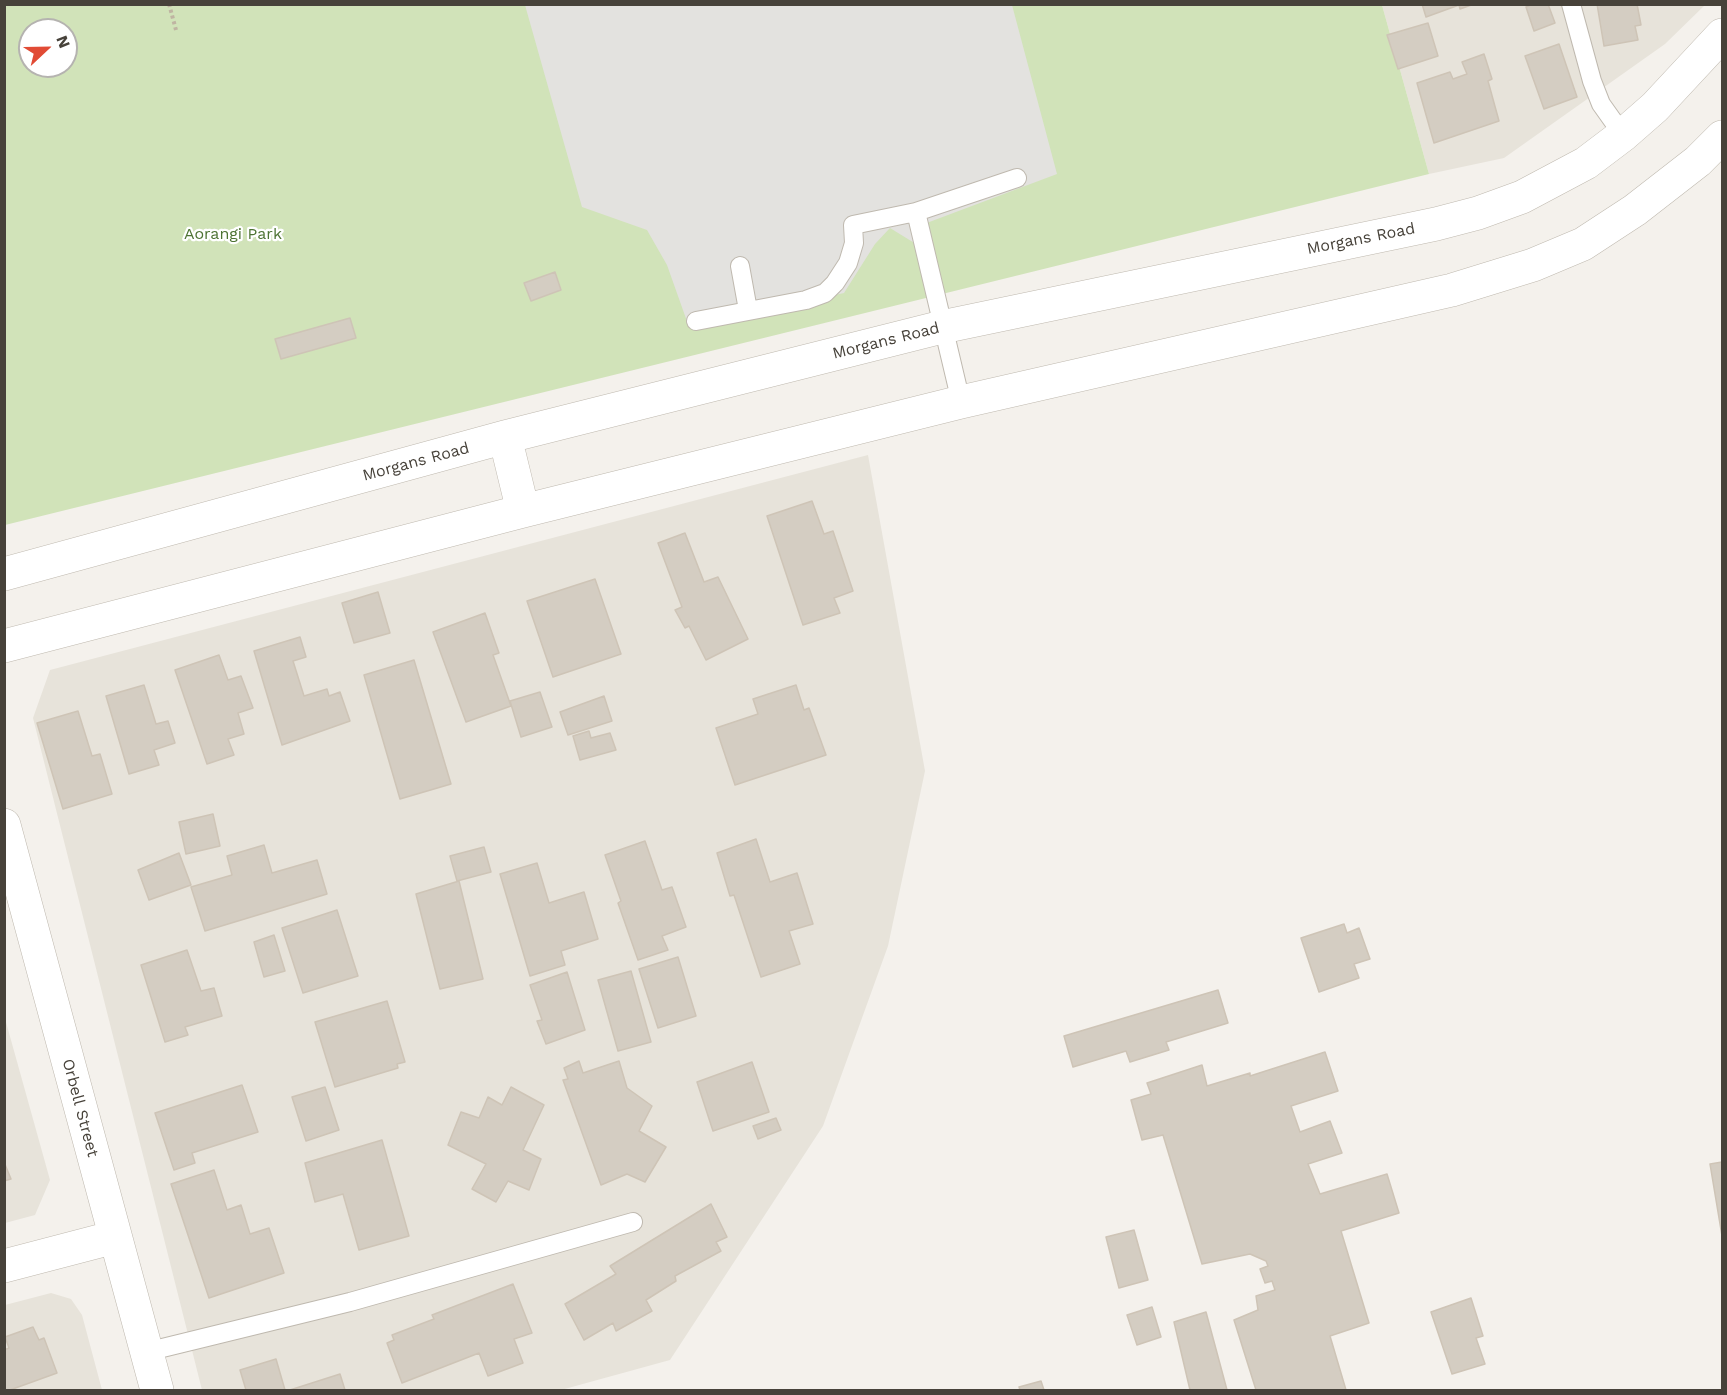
<!DOCTYPE html>
<html>
<head>
<meta charset="utf-8">
<style>
  body { margin:0 }
  #map { position:relative; width:1727px; height:1395px; overflow:hidden; background:#f4f1ec; font-family:"Work Sans",sans-serif }
  canvas { display:block }
  .frame { position:absolute; inset:0; border:6px solid #47423a; pointer-events:none }
  .north { position:absolute; left:18px; top:18px; width:60px; height:60px; box-sizing:border-box; background:#fff; border:2px solid #b5b3b0; border-radius:50%; rotate:68deg; font-size:16px; font-weight:700; line-height:24px; text-align:center; color:#47423a }
  .north::after { content:''; display:block; margin:auto; width:21px; height:27px; background:#e14b35; clip-path:polygon(50% 0,100% 100%,50% 72%,0 100%) }
</style>
</head>
<body>
<div id="map">
<canvas width="1727" height="1395"></canvas>
<div class="frame"></div>
<div class="north">N</div>
</div>
<script>
const ctx = document.querySelector('canvas').getContext('2d');
ctx.lineJoin = 'round';
function fill(path, color) {
  ctx.fillStyle = color;
  ctx.fill(path, 'evenodd');
}
function toPath(rows) {
  const path = new Path2D();
  for (const r of rows) {
    path.moveTo(r[0], r[1]);
    for (let i = 2; i < r.length; i += 2) path.lineTo(r[i], r[i + 1]);
  }
  return path;
}
function trace(path, color, width, dash) {
  ctx.strokeStyle = color;
  ctx.lineWidth = width;
  ctx.lineCap = dash ? 'butt' : 'round';
  ctx.setLineDash(dash || []);
  ctx.stroke(path);
}
function drawText(font, color, halo, rows, align = 'center') {
  ctx.font = font + ' "Work Sans",sans-serif';
  ctx.lineWidth = 4.5;
  ctx.setLineDash([]);
  ctx.textBaseline = 'middle';
  ctx.strokeStyle = halo;
  ctx.fillStyle = color;
  for (const [text, x, y, turn = 0] of rows) {
    ctx.save();
    ctx.translate(x, y);
    ctx.rotate((+turn || 0) * Math.PI / 180);
    ctx.textAlign = isNaN(turn) ? turn : align;
    if (halo) ctx.strokeText(text, 0, 0);
    ctx.fillText(text, 0, 0);
    ctx.restore();
  }
}
fill(toPath([
  [1382,5,1705,5,1665,44,1504,158,1429,174],
  [868,455,925,771,888,946,823,1126,670,1360,561,1390,202,1390,33,718,50,670],
  [4,1015,50,1180,35,1215,5,1223],
  [51,1293,71,1299,82,1315,102,1390,5,1390,5,1305]
]), '#e7e3da');
fill(toPath([
  [4,5,1382,5,1429,174,5,525],
  [30,30,66,30,66,66,30,66]
]), '#d1e3b9');
fill(toPath([
  [525,5,1012,5,1057,174,924,224,916,244,890,228,875,244,844,293,689,327,667,265,647,230,582,207]
]), '#e3e2df');
const building = toPath([
  [1422,4,1474,4,1460,9,1459,5,1426,17,1422,4],
  [1533,4,1548,4,1555,23,1534,31,1526,7,1533,4],
  [1597,4,1637,4,1641,25,1635,26,1638,40,1604,46,1597,4],
  [1428,23,1438,56,1398,69,1387,35,1428,23],
  [1559,44,1577,97,1544,109,1525,56,1559,44],
  [1484,54,1492,79,1488,81,1499,121,1434,143,1417,83,1450,72,1453,79,1467,74,1462,62,1484,54],
  [555,272,561,290,531,301,524,283,555,272],
  [350,318,356,338,281,359,275,339,350,318],
  [812,501,824,534,833,531,853,591,834,598,840,613,803,625,767,516,812,501],
  [685,533,704,582,718,577,748,639,706,660,689,626,685,628,675,610,682,607,658,543,685,533],
  [595,579,621,654,553,677,527,601,595,579],
  [378,592,390,633,354,643,342,603,378,592],
  [485,613,499,653,493,655,511,706,466,722,433,632,485,613],
  [300,637,306,657,293,661,304,696,327,689,329,696,340,692,350,721,282,745,254,651,300,637],
  [219,655,228,680,241,676,253,708,238,713,244,734,228,739,234,755,207,764,175,670,219,655],
  [414,660,451,784,400,799,364,675,414,660],
  [144,685,156,724,168,721,175,743,154,750,159,765,129,774,106,696,144,685],
  [796,685,804,710,809,708,826,755,735,785,716,728,758,714,753,699,796,685],
  [540,692,552,727,521,737,510,701,540,692],
  [604,696,612,721,568,735,560,712,604,696],
  [78,711,92,756,100,754,112,794,63,809,37,723,78,711],
  [589,731,591,738,610,733,616,750,580,760,573,736,589,731],
  [213,814,220,846,186,854,179,822,213,814],
  [756,839,770,882,797,873,813,924,789,931,800,964,761,977,734,895,730,896,717,853,756,839],
  [645,841,662,890,672,887,686,927,662,936,668,950,638,960,618,903,621,901,605,855,645,841],
  [264,845,272,873,317,860,327,894,205,931,191,887,232,875,227,856,264,845],
  [484,847,491,872,457,881,450,856,484,847],
  [179,853,191,885,149,900,138,870,179,853],
  [537,863,549,903,584,892,598,939,561,951,565,965,530,976,500,874,537,863],
  [459,881,483,979,440,989,416,894,459,881],
  [337,910,358,976,303,993,282,928,337,910],
  [1344,924,1347,933,1359,928,1370,959,1354,964,1359,978,1319,992,1301,938,1344,924],
  [274,935,285,971,264,977,254,942,274,935],
  [187,950,201,991,214,988,222,1016,185,1027,188,1035,165,1042,141,965,187,950],
  [678,957,696,1016,658,1028,639,969,678,957],
  [631,971,651,1042,618,1051,598,980,631,971],
  [567,972,585,1030,546,1044,537,1021,542,1020,530,985,567,972],
  [1218,990,1228,1023,1166,1042,1169,1050,1130,1062,1126,1051,1073,1067,1064,1036,1218,990],
  [387,1001,405,1062,397,1064,398,1068,335,1087,315,1022,387,1001],
  [1325,1052,1338,1091,1291,1106,1300,1132,1330,1121,1342,1153,1308,1164,1320,1194,1387,1174,1399,1213,1341,1231,1369,1323,1330,1336,1346,1390,1256,1390,1234,1320,1258,1310,1256,1296,1275,1290,1272,1281,1265,1283,1260,1269,1268,1266,1266,1261,1250,1254,1202,1264,1163,1135,1142,1140,1131,1100,1151,1094,1147,1083,1202,1065,1207,1086,1250,1073,1250,1076,1325,1052],
  [579,1061,583,1073,619,1061,627,1088,652,1106,639,1131,666,1147,645,1182,627,1174,601,1185,563,1080,568,1079,564,1068,579,1061],
  [752,1062,769,1112,713,1131,697,1082,752,1062],
  [242,1085,258,1132,192,1153,195,1163,174,1170,155,1113,242,1085],
  [325,1087,339,1130,306,1141,292,1097,325,1087],
  [511,1087,544,1105,523,1150,541,1159,529,1190,508,1181,496,1202,472,1189,486,1164,448,1145,461,1112,479,1118,488,1097,502,1105,511,1087],
  [776,1118,781,1130,758,1139,753,1126,776,1118],
  [382,1140,409,1236,359,1250,343,1194,315,1202,305,1163,382,1140],
  [4,1162,11,1179,4,1181,4,1162],
  [1722,1162,1722,1236,1710,1164,1722,1162],
  [214,1170,227,1210,241,1205,250,1234,269,1228,284,1273,209,1298,171,1184,214,1170],
  [711,1204,727,1237,716,1242,721,1251,675,1276,676,1281,646,1300,652,1311,616,1331,613,1323,584,1340,565,1304,616,1274,610,1266,711,1204],
  [1134,1230,1148,1280,1119,1288,1106,1237,1134,1230],
  [513,1284,532,1333,514,1339,523,1363,488,1376,479,1353,402,1383,387,1343,394,1340,392,1335,434,1319,432,1315,513,1284],
  [1471,1298,1483,1336,1476,1338,1485,1364,1452,1374,1431,1312,1471,1298],
  [1152,1307,1161,1337,1137,1345,1127,1315,1152,1307],
  [1206,1312,1227,1390,1190,1390,1174,1322,1206,1312],
  [33,1327,39,1340,44,1338,57,1373,10,1390,4,1390,4,1350,9,1348,5,1337,33,1327],
  [276,1359,285,1390,246,1390,240,1370,276,1359],
  [340,1374,345,1390,290,1390,340,1374],
  [1041,1381,1044,1390,1020,1390,1019,1387,1041,1381]
]);
fill(building, '#d4cdc2');
trace(building, '#cec4b6', 1.5);
const service = toPath([
  [1571,4,1592,81,1601,104,1623,135],
  [740,266,748,310],
  [696,321,806,300,825,293,835,283,848,263,854,243,853,225,916,212],
  [961,402,916,212,1017,178],
  [146,1352,350,1302,633,1222]
]);
const minor = toPath([
  [4,825,157,1390],
  [4,1266,115,1237]
]);
const tertiary = toPath([
  [505,437,523,511],
  [4,574,505,437,942,327,1436,224,1478,213,1522,197,1586,163,1623,135,1655,107,1722,35],
  [4,646,523,511,961,402,1452,290,1533,265,1583,244,1635,210,1698,161,1722,137]
]);
trace(service, '#bfb9af', 20);
trace(minor, '#bfb9af', 34);
trace(tertiary, '#bfb9af', 34);
trace(toPath([
  [169,4,176,30]
]), '#bfb4a2', 4, [3, 3]);
trace(service, '#fff', 18);
trace(minor, '#fff', 33);
trace(tertiary, '#fff', 33);
drawText('16px', '#4d7333', '#fff', [
  ["Aorangi Park",233,234]
]);
drawText('16px', '#47423a', '#fff', [
  ["Morgans Road",1361,239,-11],
  ["Morgans Road",886,341,-14],
  ["Morgans Road",416,462,-15],
  ["Orbell Street",80,1108,75]
]);
</script>
</body>
</html>
